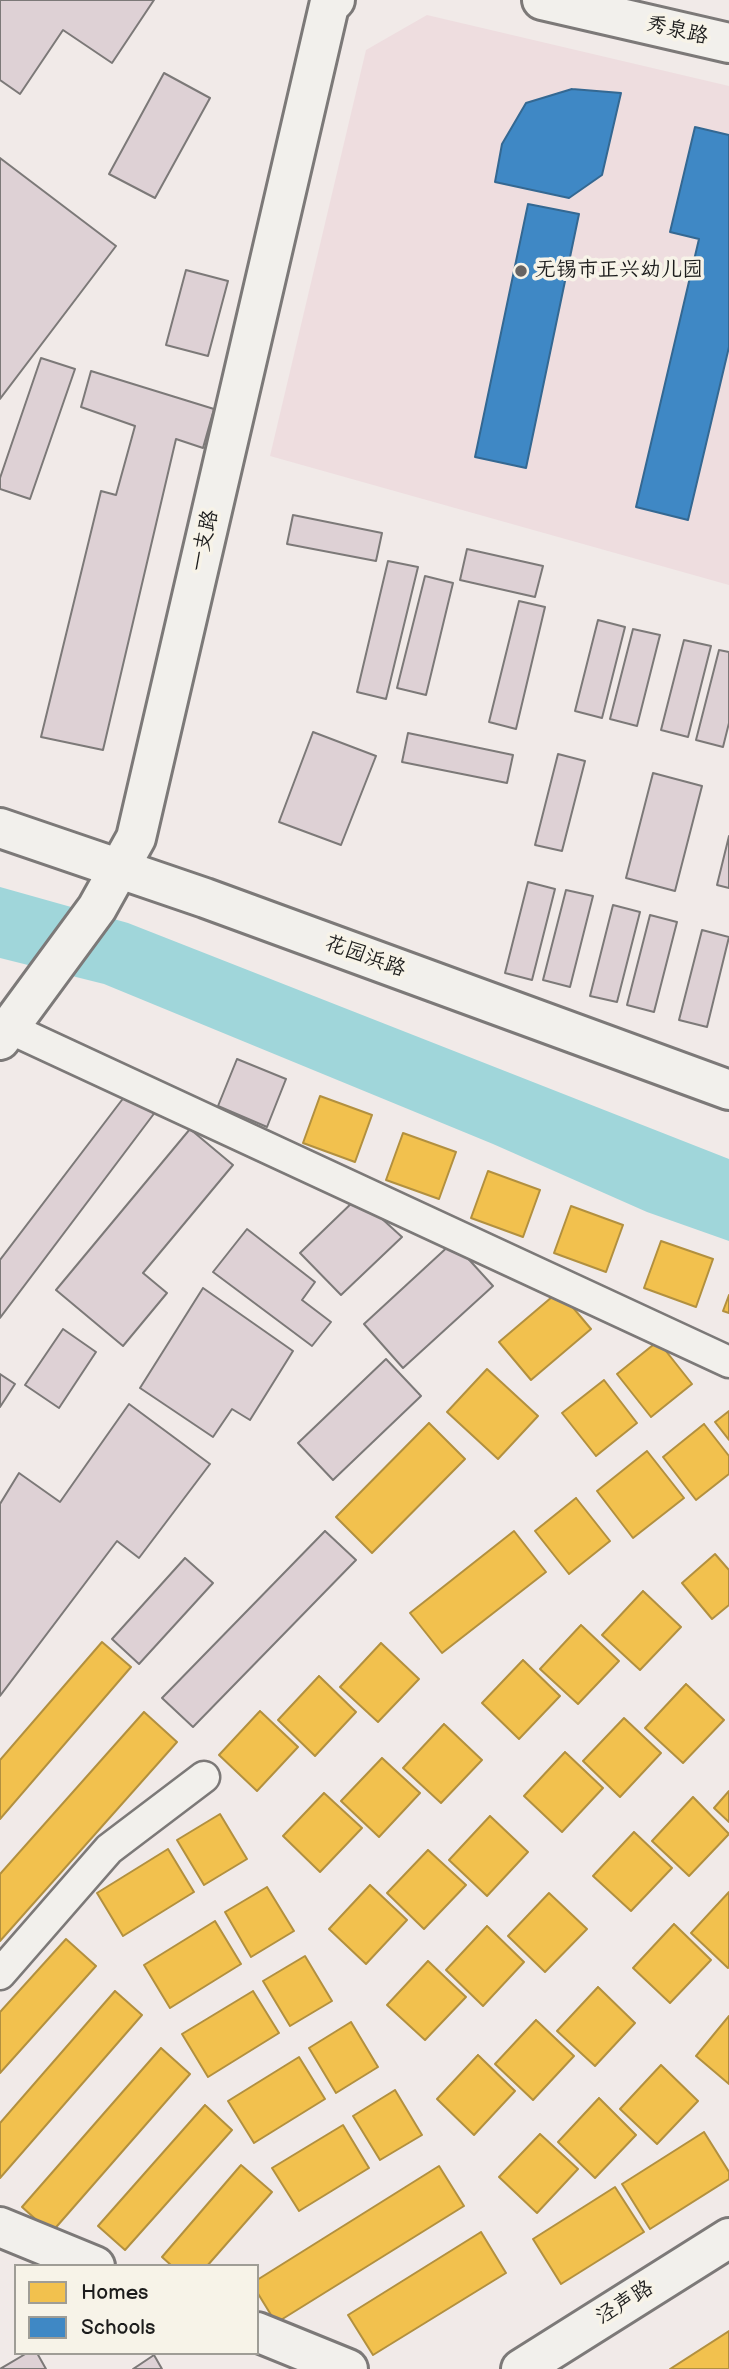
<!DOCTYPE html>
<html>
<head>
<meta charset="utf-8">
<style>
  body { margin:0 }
  #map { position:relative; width:729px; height:2369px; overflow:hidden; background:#f1eae8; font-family:"Balsamiq Sans",sans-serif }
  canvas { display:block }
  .legend { position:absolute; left:14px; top:2264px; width:245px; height:91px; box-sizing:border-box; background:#f7f3e8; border:2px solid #9f9d96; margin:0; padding:9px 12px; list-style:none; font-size:21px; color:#1c1c1c }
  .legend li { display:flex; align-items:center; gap:14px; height:35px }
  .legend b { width:35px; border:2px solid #9f9d96 }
</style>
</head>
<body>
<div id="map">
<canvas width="729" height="2369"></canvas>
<ul class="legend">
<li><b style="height:19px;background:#f2c14e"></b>Homes</li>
<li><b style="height:19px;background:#3f88c5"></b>Schools</li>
</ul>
</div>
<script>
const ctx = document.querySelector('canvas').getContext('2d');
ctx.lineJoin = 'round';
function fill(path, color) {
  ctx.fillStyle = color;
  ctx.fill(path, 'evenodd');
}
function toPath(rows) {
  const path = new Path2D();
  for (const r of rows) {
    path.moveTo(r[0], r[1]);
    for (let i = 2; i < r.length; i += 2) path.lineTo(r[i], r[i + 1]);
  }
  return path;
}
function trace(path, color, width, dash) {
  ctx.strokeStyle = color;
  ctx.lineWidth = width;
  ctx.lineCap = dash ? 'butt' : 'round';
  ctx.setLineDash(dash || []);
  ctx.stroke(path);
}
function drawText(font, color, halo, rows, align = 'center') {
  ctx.font = font + ' "Balsamiq Sans","LXGW WenKai TC",sans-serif';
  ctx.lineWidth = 7;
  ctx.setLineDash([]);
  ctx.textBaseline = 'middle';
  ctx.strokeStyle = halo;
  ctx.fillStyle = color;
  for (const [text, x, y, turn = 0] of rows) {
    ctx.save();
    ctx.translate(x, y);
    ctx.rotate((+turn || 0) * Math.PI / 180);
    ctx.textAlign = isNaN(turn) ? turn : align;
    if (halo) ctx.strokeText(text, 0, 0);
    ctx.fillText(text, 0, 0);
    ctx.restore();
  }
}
fill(toPath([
  [427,15,729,86,729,585,270,456,366,50]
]), '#eedddf');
fill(toPath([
  [0,887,128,923,729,1159,729,1241,647,1212,493,1144,104,984,0,958]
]), '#a0d6da');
const homes = toPath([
  [320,1096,372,1115,355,1162,303,1143,320,1096],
  [403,1133,456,1152,439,1199,386,1180,403,1133],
  [488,1171,540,1190,523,1237,471,1218,488,1171],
  [571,1206,623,1225,606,1272,554,1253,571,1206],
  [661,1241,713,1259,696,1307,644,1288,661,1241],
  [559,1291,591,1329,531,1380,499,1342,559,1291],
  [729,1295,729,1313,723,1311,729,1295],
  [658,1341,692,1384,651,1417,617,1374,658,1341],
  [487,1369,538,1416,498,1459,447,1412,487,1369],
  [604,1380,637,1423,596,1456,562,1413,604,1380],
  [729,1411,729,1440,715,1422,729,1411],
  [429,1423,465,1459,372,1553,336,1517,429,1423],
  [704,1424,729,1456,729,1474,696,1500,663,1457,704,1424],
  [647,1451,684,1498,633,1538,597,1491,647,1451],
  [576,1498,610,1541,569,1574,535,1531,576,1498],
  [514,1531,546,1572,442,1653,410,1613,514,1531],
  [715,1554,729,1570,729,1605,712,1619,682,1583,715,1554],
  [643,1591,681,1627,640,1670,602,1635,643,1591],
  [581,1625,619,1661,578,1704,540,1669,581,1625],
  [102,1642,131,1667,0,1819,0,1760,102,1642],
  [381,1643,419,1679,378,1722,340,1687,381,1643],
  [523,1660,560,1696,519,1739,482,1703,523,1660],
  [319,1676,356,1712,315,1756,278,1720,319,1676],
  [686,1684,724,1720,683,1763,645,1728,686,1684],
  [260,1711,298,1747,257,1791,219,1755,260,1711],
  [144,1712,177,1742,0,1941,0,1874,144,1712],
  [624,1718,661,1753,620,1797,583,1761,624,1718],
  [444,1724,482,1760,441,1803,403,1768,444,1724],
  [565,1752,603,1788,562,1832,524,1796,565,1752],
  [382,1758,420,1793,379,1837,341,1801,382,1758],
  [729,1791,729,1822,714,1808,729,1791],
  [324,1793,362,1828,320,1872,283,1836,324,1793],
  [693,1797,729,1834,689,1876,652,1841,693,1797],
  [220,1814,247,1859,204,1885,177,1840,220,1814],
  [490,1816,528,1852,487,1896,449,1860,490,1816],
  [634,1832,672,1868,631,1911,593,1876,634,1832],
  [168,1849,194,1892,123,1936,97,1893,168,1849],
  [428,1850,466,1885,424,1929,387,1893,428,1850],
  [370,1885,407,1920,366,1964,329,1929,370,1885],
  [267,1887,294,1931,251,1957,225,1912,267,1887],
  [729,1892,729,1967,728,1968,691,1933,729,1892],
  [549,1893,587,1929,545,1972,508,1936,549,1893],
  [215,1921,241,1964,170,2008,144,1965,215,1921],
  [674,1924,711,1960,670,2003,633,1968,674,1924],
  [487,1926,524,1962,483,2006,446,1970,487,1926],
  [66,1939,96,1966,0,2073,0,2012,66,1939],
  [305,1956,332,2001,290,2026,263,1981,305,1956],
  [428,1961,466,1997,425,2040,387,2005,428,1961],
  [598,1987,635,2023,595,2066,557,2031,598,1987],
  [115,1991,142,2015,0,2178,0,2123,115,1991],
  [253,1991,279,2033,208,2077,182,2034,253,1991],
  [729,2016,729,2084,696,2056,729,2016],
  [536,2020,574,2056,533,2100,495,2064,536,2020],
  [351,2022,378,2067,336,2093,309,2048,351,2022],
  [161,2048,190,2074,51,2233,22,2207,161,2048],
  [478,2055,515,2091,474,2135,437,2099,478,2055],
  [299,2057,325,2099,254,2143,228,2101,299,2057],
  [661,2065,698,2101,657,2144,620,2109,661,2065],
  [395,2090,422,2135,380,2160,353,2116,395,2090],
  [599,2098,636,2135,595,2178,558,2142,599,2098],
  [205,2105,232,2130,125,2250,98,2226,205,2105],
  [343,2125,369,2168,299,2211,272,2168,343,2125],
  [704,2132,729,2172,729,2179,650,2229,622,2184,704,2132],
  [540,2134,578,2169,537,2213,499,2177,540,2134],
  [241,2165,272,2192,207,2266,172,2266,162,2257,241,2165],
  [439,2166,464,2206,276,2323,257,2292,257,2280,439,2166],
  [615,2187,644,2232,561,2284,533,2239,615,2187],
  [481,2232,506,2273,373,2355,348,2315,481,2232],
  [729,2331,729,2369,670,2369,729,2331]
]);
fill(homes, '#f2c14e');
trace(homes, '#b2903f', 2);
const schools = toPath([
  [572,89,621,93,602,175,569,198,495,182,502,144,526,103,572,89],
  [695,127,729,135,729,347,688,520,636,507,699,239,670,232,695,127],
  [528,204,579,214,526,468,475,457,528,204]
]);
fill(schools, '#3f88c5');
trace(schools, '#346892', 2);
const building = toPath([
  [0,0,154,0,112,63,63,30,20,94,0,80,0,0],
  [164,73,210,98,155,198,109,174,164,73],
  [0,158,116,246,0,399,0,158],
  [186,270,228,281,208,356,166,345,186,270],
  [41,358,75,369,30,499,0,489,0,478,41,358],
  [91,371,214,409,203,448,176,439,103,750,41,737,101,491,116,495,135,426,81,407,91,371],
  [293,515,382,533,376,561,287,544,293,515],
  [467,549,543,566,535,597,460,580,467,549],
  [388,561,418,567,386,699,357,692,388,561],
  [425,576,453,583,426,695,397,688,425,576],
  [519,601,545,607,516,729,489,722,519,601],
  [598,620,625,627,602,718,575,711,598,620],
  [633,629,660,635,637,726,610,719,633,629],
  [684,640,711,646,688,737,661,730,684,640],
  [719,650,729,652,729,723,723,747,696,740,719,650],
  [313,732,376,756,341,845,279,822,313,732],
  [408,733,513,755,507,783,402,762,408,733],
  [558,754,585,761,562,851,535,845,558,754],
  [653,773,702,786,675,891,626,878,653,773],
  [729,836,729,888,717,885,729,836],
  [528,882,555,889,532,980,505,973,528,882],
  [566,890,593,896,570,987,543,980,566,890],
  [613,905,640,912,617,1002,590,996,613,905],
  [650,915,677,922,654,1012,627,1005,650,915],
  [702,930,729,937,707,1027,679,1020,702,930],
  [237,1059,286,1079,267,1127,218,1106,237,1059],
  [128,1092,156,1111,0,1318,0,1260,128,1092],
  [190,1129,233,1165,143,1273,167,1293,123,1346,56,1290,190,1129],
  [358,1197,402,1237,341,1295,300,1253,358,1197],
  [247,1229,315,1282,302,1300,331,1322,312,1346,213,1272,247,1229],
  [453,1242,493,1286,403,1368,364,1324,453,1242],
  [203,1288,293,1351,250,1420,232,1409,213,1437,140,1388,203,1288],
  [63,1329,96,1352,59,1408,25,1385,63,1329],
  [386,1359,421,1396,333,1480,298,1443,386,1359],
  [0,1374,15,1384,0,1407,0,1374],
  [129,1404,210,1464,139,1558,117,1541,0,1696,0,1504,19,1473,60,1502,129,1404],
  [325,1531,356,1560,193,1727,162,1698,325,1531],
  [185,1558,213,1583,139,1664,112,1639,185,1558],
  [27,2353,37,2353,46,2369,0,2369,27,2353],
  [154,2355,162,2369,133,2369,154,2355]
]);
fill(building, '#ded1d5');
trace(building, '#7c7978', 2);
const minor = toPath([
  [9,1028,729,1362],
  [0,1974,109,1849,204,1777]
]);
const tertiary = toPath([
  [542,0,729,43],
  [0,828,205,898,729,1090],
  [0,1040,97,908,136,838,329,6,335,0],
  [521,2369,729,2238]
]);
const secondary = toPath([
  [0,2227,95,2266],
  [257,2332,348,2369]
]);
trace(minor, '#7c7978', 35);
trace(tertiary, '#7c7978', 44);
trace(secondary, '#7c7978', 44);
trace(minor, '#f2f0ec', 30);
trace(tertiary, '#f2f0ec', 38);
trace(secondary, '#f2f0ec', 38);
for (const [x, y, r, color] of [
  [521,271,7,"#676463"]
]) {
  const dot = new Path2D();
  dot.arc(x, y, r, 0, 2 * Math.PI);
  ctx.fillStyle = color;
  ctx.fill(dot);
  trace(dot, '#f7f3e8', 2.5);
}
drawText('21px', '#1c1c1c', '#f7f3e8', [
  ["秀泉路",677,31,13],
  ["一支路",205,541,-77],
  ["花园浜路",365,957,20],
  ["泾声路",625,2303,-32]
]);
drawText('21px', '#1c1c1c', '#f7f3e8', [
  ["无锡市正兴幼儿园",535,271]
], 'left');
</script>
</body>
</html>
